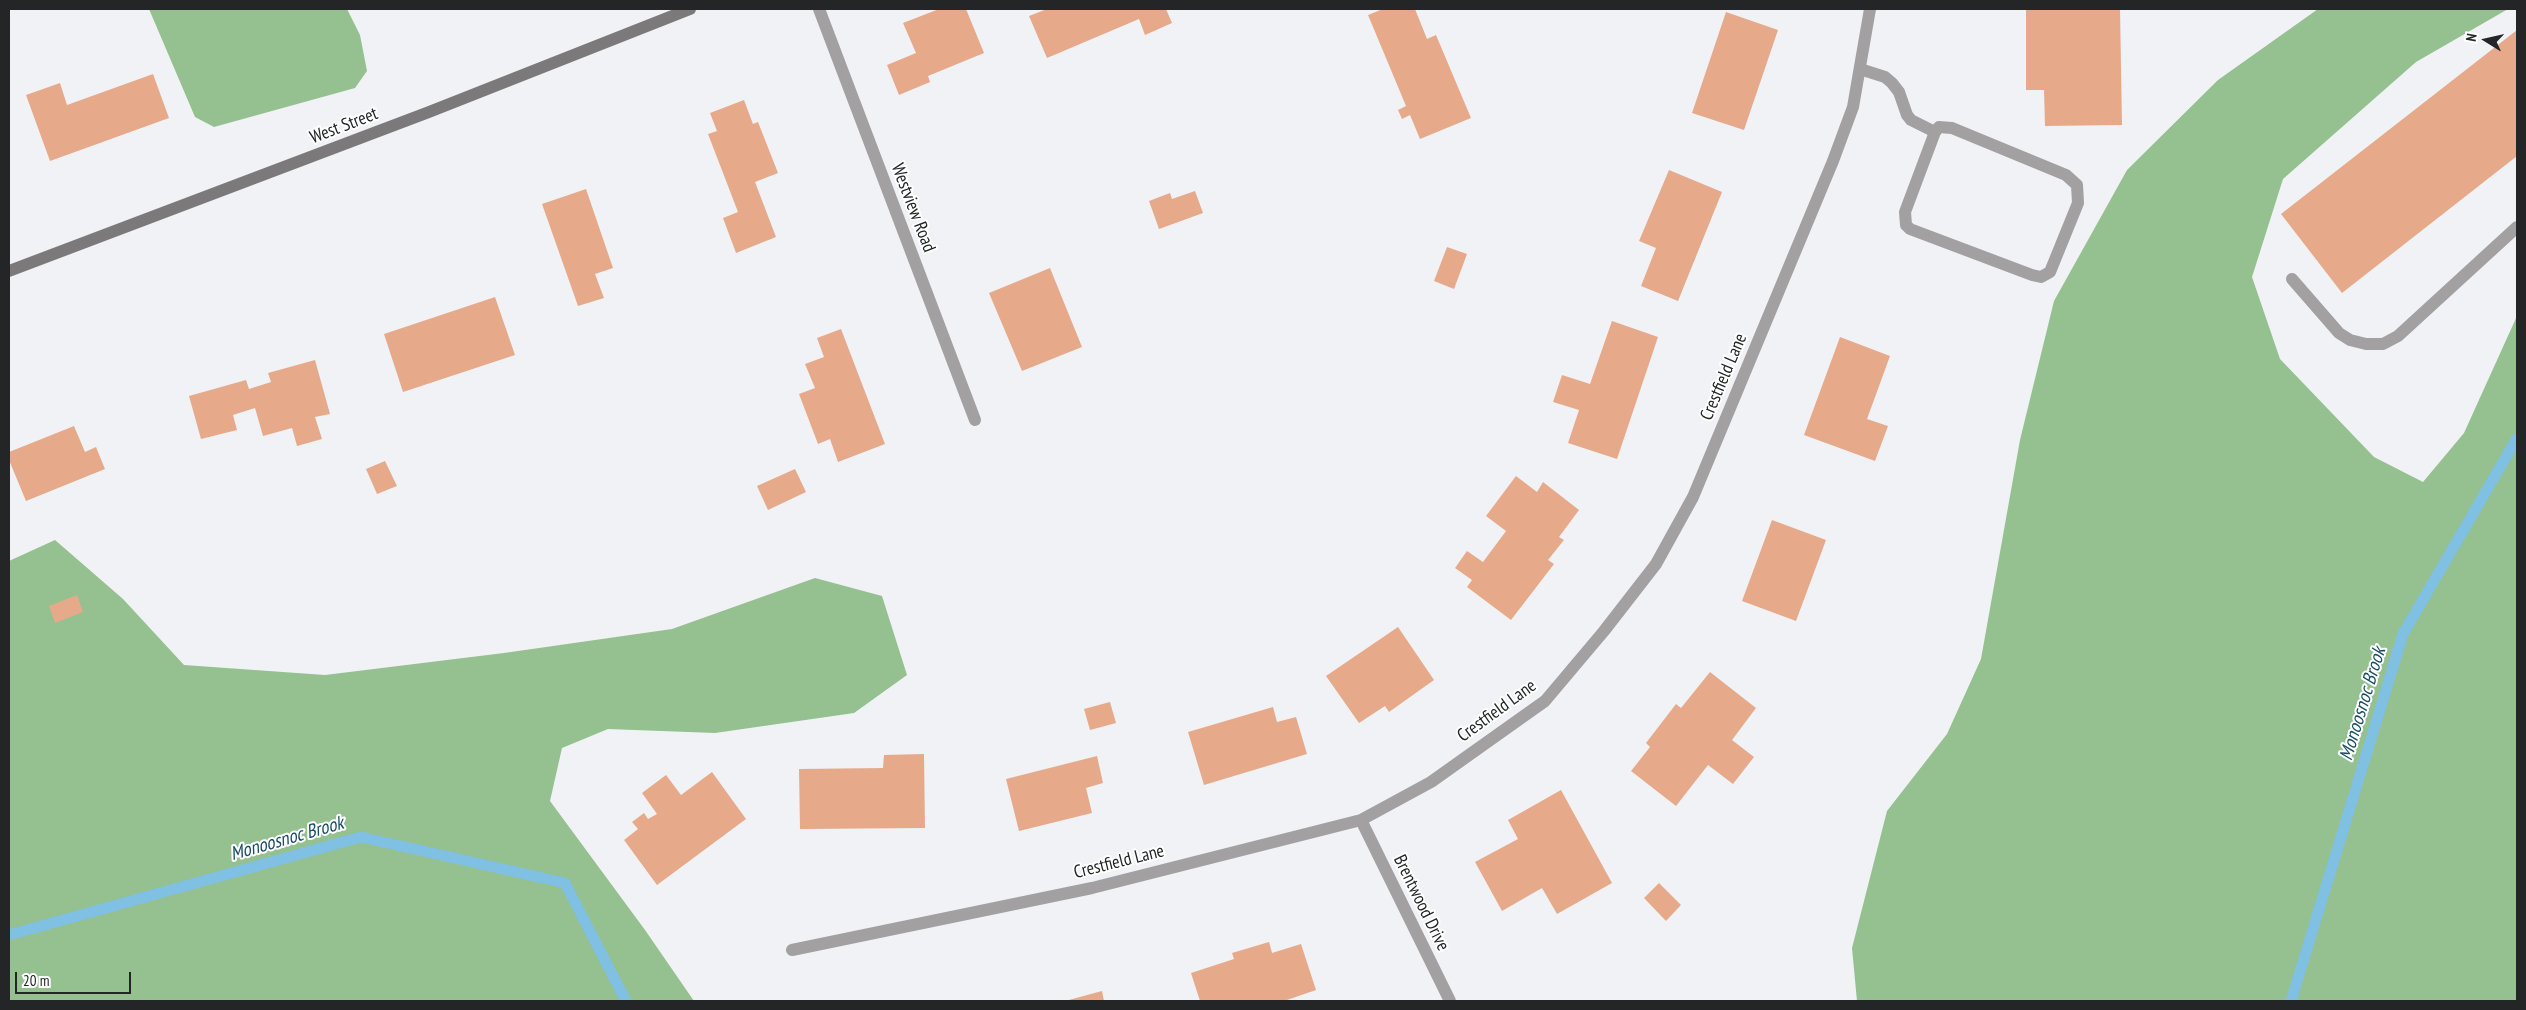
<!DOCTYPE html>
<html>
<head>
<meta charset="utf-8">
<style>
  body { margin:0 }
  #map { position:relative; width:2526px; height:1010px; overflow:hidden; background:#f0f2f5; font-family:"PT Sans Narrow",sans-serif }
  canvas { display:block }
  .frame { position:absolute; inset:0; border:10px solid #242526; pointer-events:none }
  .north { position:absolute; left:2461px; top:15px; width:50px; height:50px; -webkit-text-stroke:4px #fff; paint-order:stroke; rotate:280deg; font-size:14px; font-weight:700; line-height:20px; text-align:center; color:#242526 }
  .north::after { content:''; display:block; margin:auto; width:18px; height:22px; background:#242526; clip-path:polygon(50% 0,100% 100%,50% 72%,0 100%) }
  .scale { position:absolute; left:15px; top:972px; width:116px; height:22px; box-sizing:border-box; border:2px solid #242526; border-top:0; padding-left:6px; font-size:15px; line-height:18px; white-space:nowrap; color:#242526; -webkit-text-stroke:4px #fff; paint-order:stroke }
</style>
</head>
<body>
<div id="map">
<canvas width="2526" height="1010"></canvas>
<div class="frame"></div>
<div class="north">N</div>
<div class="scale">20 m</div>
</div>
<script>
const ctx = document.querySelector('canvas').getContext('2d');
ctx.lineJoin = 'round';
function fill(path, color) {
  ctx.fillStyle = color;
  ctx.fill(path, 'evenodd');
}
function toPath(rows) {
  const path = new Path2D();
  for (const r of rows) {
    path.moveTo(r[0], r[1]);
    for (let i = 2; i < r.length; i += 2) path.lineTo(r[i], r[i + 1]);
  }
  return path;
}
function trace(path, color, width, dash) {
  ctx.strokeStyle = color;
  ctx.lineWidth = width;
  ctx.lineCap = dash ? 'butt' : 'round';
  ctx.setLineDash(dash || []);
  ctx.stroke(path);
}
function drawText(font, color, halo, rows, align = 'center') {
  ctx.font = font + ' "PT Sans Narrow",sans-serif';
  ctx.lineWidth = 4;
  ctx.setLineDash([]);
  ctx.textBaseline = 'middle';
  ctx.strokeStyle = halo;
  ctx.fillStyle = color;
  for (const [text, x, y, turn = 0] of rows) {
    ctx.save();
    ctx.translate(x, y);
    ctx.rotate((+turn || 0) * Math.PI / 180);
    ctx.textAlign = isNaN(turn) ? turn : align;
    if (halo) ctx.strokeText(text, 0, 0);
    ctx.fillText(text, 0, 0);
    ctx.restore();
  }
}
fill(toPath([
  [149,9,347,9,360,35,367,71,355,88,214,127,195,117],
  [2318,9,2508,9,2416,62,2283,179,2252,277,2280,359,2374,457,2423,482,2464,433,2517,316,2517,1001,1857,1001,1852,948,1887,811,1947,734,1981,659,2020,440,2054,301,2127,170,2218,80],
  [55,540,123,599,184,665,325,675,504,653,672,629,815,578,882,596,907,675,854,713,715,733,608,729,562,748,550,801,645,930,694,1001,9,1001,9,561]
]), '#95c08f');
trace(toPath([
  [9,935,361,837,565,883,626,1001],
  [2291,1001,2403,634,2517,438]
]), '#7fc0e3', 11);
fill(toPath([
  [939,9,966,9,984,53,928,76,930,82,899,95,887,65,916,53,903,23],
  [1047,9,1166,9,1172,23,1145,35,1139,19,1047,58,1029,16],
  [1383,9,1415,9,1427,39,1436,35,1471,118,1420,139,1410,115,1402,119,1398,110,1406,106,1368,15],
  [2026,9,2120,9,2122,125,2045,126,2044,90,2026,90],
  [1726,12,1778,30,1744,130,1692,113],
  [2517,30,2517,156,2342,293,2281,214],
  [153,74,169,118,50,161,26,95,60,83,67,105],
  [744,100,753,124,758,122,778,173,755,182,776,237,736,253,723,218,738,212,708,134,717,131,710,113],
  [1669,170,1722,192,1678,301,1641,286,1656,248,1639,241],
  [586,189,613,268,595,274,604,298,578,306,542,204],
  [1195,191,1203,213,1159,229,1149,201,1170,193,1172,199],
  [1447,247,1467,254,1454,289,1434,281],
  [1050,268,1082,347,1022,371,989,293],
  [495,297,515,355,403,392,384,334],
  [1612,321,1658,337,1617,459,1568,443,1579,410,1553,402,1562,375,1590,384],
  [841,329,885,444,838,462,830,439,818,444,799,394,815,388,805,364,824,357,817,338],
  [1840,337,1890,356,1867,419,1888,426,1875,461,1804,435],
  [315,360,330,414,315,417,322,439,297,446,292,428,263,436,255,408,233,415,237,430,201,439,189,396,246,380,249,389,271,382,268,373],
  [74,426,85,452,96,447,105,469,26,501,9,460,9,452],
  [385,461,397,486,377,494,366,469],
  [795,469,806,492,768,510,757,486],
  [1516,476,1537,492,1543,482,1579,510,1559,537,1564,540,1548,560,1554,564,1511,620,1467,587,1472,580,1455,568,1467,551,1483,562,1506,531,1486,516],
  [1772,520,1826,540,1796,621,1742,601],
  [77,595,83,612,55,623,49,606],
  [1398,627,1434,680,1389,712,1385,706,1359,723,1326,676],
  [1710,672,1756,708,1732,740,1754,757,1733,784,1708,765,1676,806,1631,771,1650,747,1646,743,1676,704,1681,708],
  [1110,702,1116,723,1090,730,1084,709],
  [1273,707,1277,722,1296,717,1307,754,1204,785,1188,732],
  [924,754,925,828,800,829,799,769,883,768,884,755],
  [1097,756,1103,783,1086,788,1092,813,1019,831,1006,779],
  [712,772,746,819,657,885,624,840,638,829,632,822,644,813,648,819,657,814,642,793,666,775,681,795],
  [1561,790,1612,883,1557,914,1542,888,1502,911,1475,862,1518,839,1508,820],
  [1659,883,1681,905,1666,921,1644,898],
  [1269,942,1272,953,1301,944,1316,990,1284,1001,1200,1001,1191,973,1234,959,1232,953],
  [1102,991,1104,1001,1065,1001]
]), '#e6aa8b');
trace(toPath([
  [1860,69,1885,77,1892,83,1899,92,1907,115,1911,120,1935,132],
  [1939,127,1952,128,2066,175,2077,185,2078,203,2050,272,2041,277,2032,275,1910,229,1906,225,1905,212,1935,132,1939,127],
  [2292,279,2339,333,2350,340,2366,344,2383,344,2398,336,2517,227]
]), '#a2a0a1', 12);
trace(toPath([
  [819,9,975,420],
  [1361,820,1450,1001],
  [792,950,1092,888,1361,820,1431,782,1545,701,1604,631,1656,564,1693,497,1833,161,1853,107,1870,9]
]), '#a2a0a1', 12);
trace(toPath([
  [9,271,429,112,690,9]
]), '#7c797a', 12);
drawText('18px', '#242526', '#fff', [
  ["West Street",344,126,-21],
  ["Westview Road",913,208,69],
  ["Crestfield Lane",1724,377,-67],
  ["Crestfield Lane",1497,711,-36],
  ["Crestfield Lane",1119,862,-14],
  ["Brentwood Drive",1421,903,64]
]);
drawText('italic 19px', '#194c65', '#fff', [
  ["Monoosnoc Brook",2363,704,-73],
  ["Monoosnoc Brook",287,839,-16]
]);
</script>
</body>
</html>
